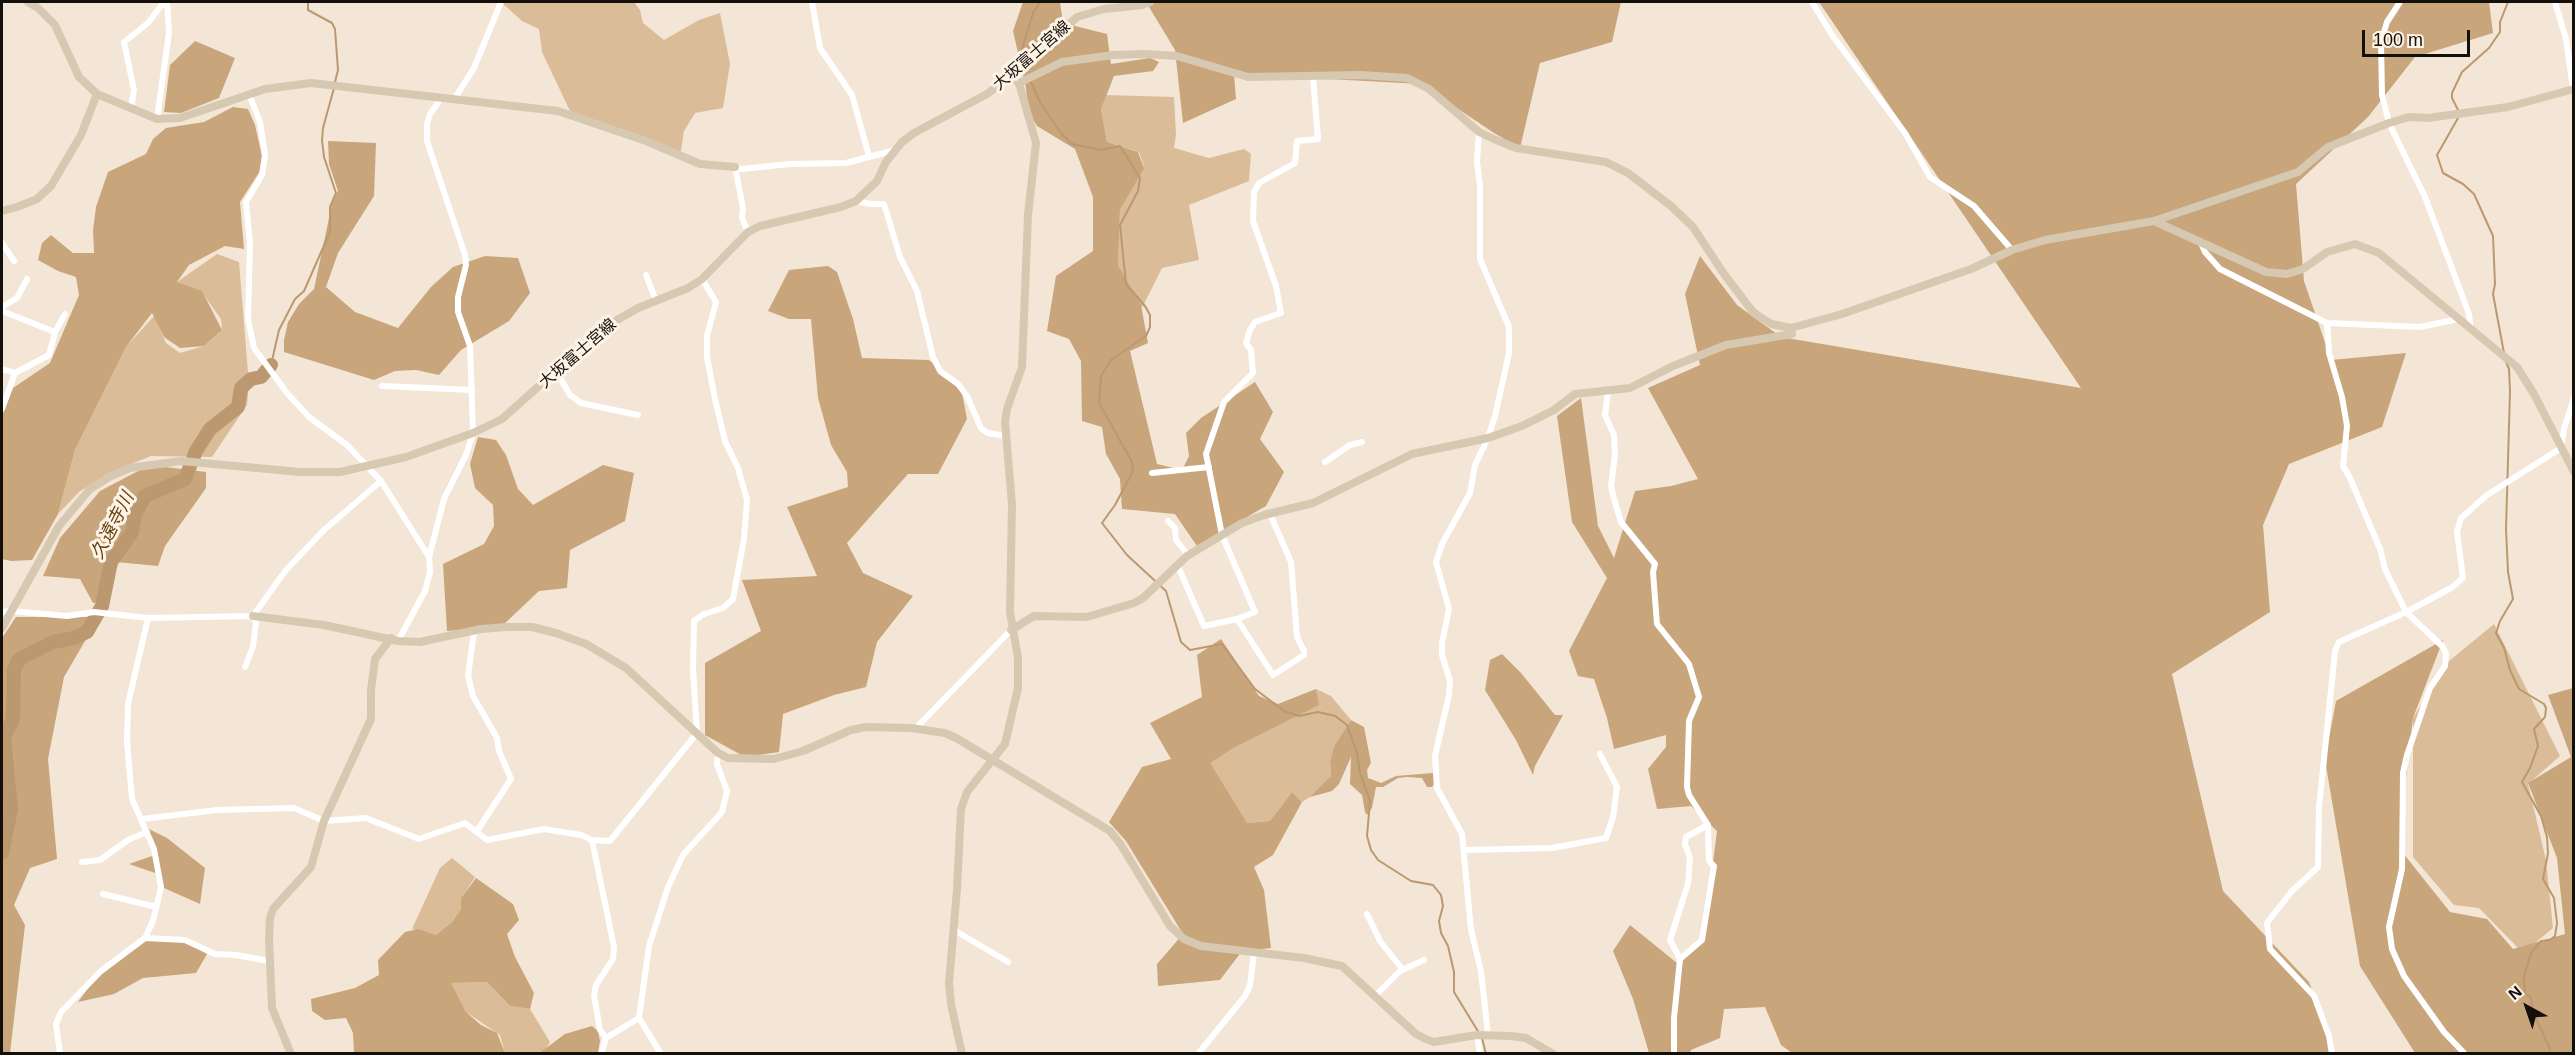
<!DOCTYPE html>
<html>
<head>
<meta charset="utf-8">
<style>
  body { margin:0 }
  #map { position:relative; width:2575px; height:1055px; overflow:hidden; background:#f3e6d6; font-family:Arial,sans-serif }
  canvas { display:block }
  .frame { position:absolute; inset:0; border:3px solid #130f0a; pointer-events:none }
  .north { position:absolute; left:2497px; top:977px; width:60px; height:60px; -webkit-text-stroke:4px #fef3e7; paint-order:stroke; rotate:320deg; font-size:16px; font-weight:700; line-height:24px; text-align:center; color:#130f0a }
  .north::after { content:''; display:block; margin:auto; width:21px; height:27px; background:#130f0a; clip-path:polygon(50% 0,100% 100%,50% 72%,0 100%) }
  .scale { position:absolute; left:2362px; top:30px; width:108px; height:27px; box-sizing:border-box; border:3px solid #130f0a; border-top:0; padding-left:8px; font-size:18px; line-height:21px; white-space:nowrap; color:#130f0a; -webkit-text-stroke:4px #fef3e7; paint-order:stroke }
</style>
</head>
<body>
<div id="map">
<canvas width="2575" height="1055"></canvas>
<div class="frame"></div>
<div class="north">N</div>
<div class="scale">100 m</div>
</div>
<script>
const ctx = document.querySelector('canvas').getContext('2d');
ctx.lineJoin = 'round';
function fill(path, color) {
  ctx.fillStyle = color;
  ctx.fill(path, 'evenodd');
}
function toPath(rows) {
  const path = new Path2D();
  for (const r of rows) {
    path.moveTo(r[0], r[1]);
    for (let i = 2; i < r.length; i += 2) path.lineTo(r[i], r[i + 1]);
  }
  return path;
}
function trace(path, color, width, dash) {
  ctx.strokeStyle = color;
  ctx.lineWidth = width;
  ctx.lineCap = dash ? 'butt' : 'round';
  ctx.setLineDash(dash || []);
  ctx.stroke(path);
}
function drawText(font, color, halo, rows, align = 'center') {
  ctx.font = font + ' Arial,"Noto Sans JP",sans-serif';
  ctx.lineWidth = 6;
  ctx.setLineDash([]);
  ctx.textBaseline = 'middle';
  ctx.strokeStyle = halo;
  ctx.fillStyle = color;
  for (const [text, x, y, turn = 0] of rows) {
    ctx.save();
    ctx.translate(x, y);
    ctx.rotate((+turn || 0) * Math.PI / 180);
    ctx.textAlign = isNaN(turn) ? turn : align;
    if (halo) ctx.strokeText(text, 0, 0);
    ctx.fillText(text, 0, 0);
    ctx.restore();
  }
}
fill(toPath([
  [501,2,634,2,640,10,643,23,664,40,699,20,720,13,730,64,723,108,695,113,684,131,680,156,570,111,542,52,539,29,522,21],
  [1106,95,1174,97,1176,135,1174,148,1209,158,1244,149,1251,154,1249,181,1189,205,1199,260,1162,268,1142,308,1118,265,1120,210,1144,166,1139,152,1107,142,1101,109],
  [217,254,239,262,249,385,247,405,212,457,151,456,109,473,79,492,58,514,75,450,126,347,154,316,166,343,180,353,204,346,222,330,221,319,203,294,177,282],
  [2494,624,2560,756,2528,784,2546,860,2553,928,2523,953,2479,908,2454,905,2413,857,2413,718,2448,662],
  [1316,689,1331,696,1351,720,1334,746,1330,761,1331,776,1318,792,1302,802,1292,792,1270,821,1247,823,1204,762,1318,705],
  [452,858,475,877,462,897,461,909,452,922,436,935,412,929,440,868],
  [487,982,510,1006,530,1009,550,1042,545,1051,538,1053,505,1053,500,1035,466,1012,450,983]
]), '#dabc98');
fill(toPath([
  [1023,2,1060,2,1062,16,1075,26,1107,34,1111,64,1150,58,1159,62,1153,71,1114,76,1101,109,1107,142,1138,152,1144,168,1120,210,1118,265,1141,305,1148,343,1130,351,1157,464,1182,470,1189,456,1186,433,1201,418,1255,382,1273,412,1260,439,1284,472,1266,506,1197,546,1175,514,1122,509,1120,479,1106,454,1102,427,1082,421,1081,361,1069,339,1047,331,1056,276,1093,251,1093,197,1075,149,1037,126,1028,111,1026,88,1013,31],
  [1154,2,1621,2,1612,42,1540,63,1520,148,1494,133,1421,84,1234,74,1236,99,1183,123,1175,50,1149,7],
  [1819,2,2489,2,2493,33,2415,57,2368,117,2296,184,2304,281,2331,360,2406,353,2382,427,2289,464,2263,525,2270,612,2172,674,2223,891,2309,982,2329,1036,2332,1053,1792,1053,1781,1045,1765,1007,1724,1009,1720,1038,1691,1050,1690,1053,1649,1053,1633,999,1613,951,1630,925,1677,963,1704,934,1717,831,1691,806,1657,809,1648,769,1666,747,1666,735,1614,749,1607,718,1594,679,1578,676,1569,651,1607,578,1572,522,1557,416,1581,398,1598,526,1614,558,1635,491,1671,486,1698,479,1648,388,1700,365,1685,294,1700,256,1737,305,1781,337,2081,388],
  [195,41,235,58,219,98,181,113,164,112,170,65],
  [233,107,248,109,255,125,262,156,260,171,240,202,244,249,225,246,189,265,177,282,202,291,222,330,204,346,180,348,164,337,152,313,126,347,75,450,58,514,32,560,11,561,2,559,2,415,13,388,50,363,79,295,76,277,58,271,38,260,42,243,51,235,73,253,94,253,93,230,96,207,108,172,146,154,153,139,166,128,204,122],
  [328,141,376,143,374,196,338,253,326,287,355,312,398,328,431,287,453,267,485,256,518,258,530,293,509,321,461,350,439,375,416,370,395,371,374,380,284,352,284,340,288,322,299,304,314,289,332,204,338,191,329,164],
  [828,266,837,272,853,319,862,358,929,360,961,388,967,419,938,474,908,474,847,543,863,573,913,596,877,642,866,687,834,695,783,714,779,752,745,757,705,735,705,663,761,631,742,580,817,576,787,507,848,487,847,472,831,445,818,398,811,319,789,319,768,311,789,270],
  [478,437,496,440,506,455,518,489,533,505,603,465,634,473,625,521,570,550,567,588,539,591,501,627,447,631,443,564,484,544,494,526,493,505,475,488,470,464],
  [165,467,206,472,206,488,165,546,158,566,116,562,109,601,93,603,80,579,43,576,60,538,100,491,140,470],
  [16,617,99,617,64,677,48,759,57,859,30,868,14,905,25,925,10,1053,2,1054,2,638],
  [1221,639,1259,696,1278,704,1316,689,1319,705,1233,748,1210,763,1247,823,1270,821,1292,792,1302,802,1273,855,1254,867,1264,890,1271,948,1242,951,1220,980,1158,986,1157,964,1183,934,1126,841,1109,822,1142,767,1171,759,1150,723,1202,697,1197,655],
  [2443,640,2413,718,2403,802,2403,853,2450,912,2487,919,2513,949,2565,934,2557,858,2528,783,2571,757,2548,695,2573,688,2573,1053,2415,1053,2360,966,2325,760,2336,701],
  [1502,654,1521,673,1555,715,1563,715,1535,766,1533,775,1516,740,1485,690,1490,660],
  [1351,720,1364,727,1371,763,1367,770,1368,778,1381,783,1396,776,1433,773,1434,784,1432,787,1427,787,1422,778,1407,777,1398,778,1383,787,1376,787,1372,808,1367,815,1365,812,1362,795,1350,784,1351,757,1339,784,1332,791,1310,797,1331,776,1330,761,1334,746],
  [145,827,167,838,205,868,200,904,164,888,161,875,129,864,155,855],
  [476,878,513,904,519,920,507,934,515,957,534,993,530,1009,510,1006,487,982,451,983,466,1012,481,1025,497,1033,505,1053,354,1053,353,1033,346,1018,325,1020,312,1011,311,999,355,988,379,975,378,960,405,932,418,929,436,935,452,922,461,909,461,898],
  [143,939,185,940,207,954,196,973,143,978,114,994,78,1002,101,971],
  [592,1026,598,1031,600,1041,598,1053,538,1054,565,1034]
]), '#c8a57b');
trace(toPath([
  [308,2,308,10,332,23,335,29,338,70,335,82],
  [1023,64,1021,59,1024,42,1033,13,1040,2],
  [1030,80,1041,104,1061,133,1072,144,1101,150,1120,146,1140,178,1138,191,1120,225,1126,284,1145,306,1150,315,1150,327,1146,336,1111,360,1101,376,1099,403,1132,462,1133,471,1115,505,1102,523,1127,555,1166,591,1181,642,1190,650,1222,644,1255,689,1284,711,1299,716,1318,712,1335,716,1347,725,1357,753,1360,773,1370,801,1367,836,1371,850,1378,860,1411,881,1433,885,1441,895,1443,906,1439,921,1441,933,1448,946,1454,972,1454,992,1479,1033],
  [2459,112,2452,98,2452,93,2462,72,2489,48,2500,32,2500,22,2508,2],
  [2458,118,2437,155,2443,173,2463,184,2474,194,2493,236,2495,284,2493,294,2504,353],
  [2506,362,2509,369,2510,391,2506,529,2508,572,2513,599,2500,621,2496,633,2504,648,2510,670,2519,689,2544,704,2546,708,2545,717,2534,729,2538,746,2530,768,2522,782,2541,816,2547,837,2548,853,2543,879,2554,898,2557,923,2555,936,2550,940,2541,941,2531,953,2524,977,2525,993,2531,998,2533,1012,2550,1049,2549,1054],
  [271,365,279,330,295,299,304,291,330,232,330,207,336,193,324,157,322,140,323,128,334,88],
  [1482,1038,1486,1054]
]), '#bb986f', 2);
trace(toPath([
  [2,853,11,809,4,737,13,719,14,670,19,659,53,642,74,638,87,632,102,606,111,562,132,532,135,514,145,496,185,479,196,451,210,429,238,407,241,388,251,379,261,377,271,365]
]), '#bb986f', 14);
trace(toPath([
  [812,2,820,48,852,95,869,156],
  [1812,2,1832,35,1905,133,1930,177,1974,206,2012,250],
  [2400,2,2387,22,2381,42,2382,95,2389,123,2425,197,2451,266,2469,314,2471,330],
  [2555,2,2566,39,2573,89],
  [249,94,260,122,265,155,262,175,246,202,250,243,248,319,254,348,287,393,309,417,347,445,381,481,429,557],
  [455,98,474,68,501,2],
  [131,108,134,90,124,42,148,23,164,2],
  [157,119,169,33,167,2],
  [1479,132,1477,162,1480,185,1480,259,1509,327,1509,353,1495,416,1488,438,1475,465,1470,493,1442,544,1436,562,1449,609,1442,643,1442,655,1450,681,1449,695,1435,756,1437,788,1462,834,1471,930,1481,971,1488,1035],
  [856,201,871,204,884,204,900,257,917,291,933,357,940,371,958,384,967,396,981,428,988,433,1005,436],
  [748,232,742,218,743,208,735,167,741,169,790,164,846,163,895,150],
  [2200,241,2205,252,2220,269,2327,323,2420,327,2458,319],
  [2,243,14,261],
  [646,275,656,301],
  [2,307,17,298,27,279],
  [2,311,55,332],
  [2327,323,2329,353,2342,397,2347,426,2343,466,2350,478,2380,549,2385,569,2406,612,2443,647,2446,654,2445,666,2430,688,2407,755,2403,773,2402,869,2389,927,2392,949,2404,976,2444,1032,2465,1054],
  [2,369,15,373],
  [556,371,570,395,581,403,638,415],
  [382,386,472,390],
  [1608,392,1605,415,1614,435,1615,455,1611,486,1614,499,1621,522,1655,564,1653,572,1657,624,1689,664,1699,697,1689,721,1687,787,1689,795,1708,825,1709,861,1714,866,1702,940,1680,959],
  [2,409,15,373,49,355,55,332,65,314],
  [1325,462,1350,445,1362,442],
  [1152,473,1209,467],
  [1168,521,1175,528,1176,540,1188,555],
  [1177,564,1204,626,1237,619,1255,612,1222,535,1206,454,1224,402,1253,373,1251,350,1246,343,1250,330,1255,322,1281,313,1276,286,1253,221,1254,192,1259,183,1295,163,1297,141,1318,139,1313,77],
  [2,612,11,611,67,616,94,612,148,618,253,616],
  [1237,619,1273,675,1304,655,1304,651,1297,637,1291,562,1270,514],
  [474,632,468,676,473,696,497,738,499,751,511,779,477,831],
  [398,641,425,591,430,572,429,557,444,499,466,455,473,433,470,346,458,312,458,297,466,265,465,255,427,141,427,124,430,114,442,97],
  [245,667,253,647,256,623,253,616,286,570,324,530,381,481],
  [915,729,1011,630],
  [142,819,217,810,294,808,324,821,366,818,419,839,465,823,487,840,544,829,581,835,592,840,614,947,613,959,596,985,594,995,600,1030,606,1038],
  [592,840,610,841,697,733,693,669,694,621,704,614,723,608,733,599,744,539,747,500,738,468,725,441,715,399,707,357,707,336,716,302,702,279],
  [1464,850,1552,848,1606,838,1613,817,1617,787,1600,754],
  [82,862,100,860,128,840,147,832],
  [103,894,156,907],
  [1367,914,1380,941,1403,970],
  [954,930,1008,962],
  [145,938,185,940,215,954,236,955,269,961],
  [1376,995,1400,971,1424,960],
  [1477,1035,1480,1054],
  [60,1054,56,1024,61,1012,101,971,145,938,153,921,161,887,154,849,132,799,127,742,128,704,148,618],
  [601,1054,606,1038,639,1018],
  [661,1054,639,1018,649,946,668,887,683,855,722,812,727,791,717,764,718,753],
  [1198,1054,1245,996,1250,985,1254,953],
  [1674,1054,1674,1018,1680,959,1670,940,1688,884,1690,858,1685,844,1686,837,1708,825],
  [2332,1054,2329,1036,2314,996,2270,949,2267,923,2292,891,2318,867,2319,808,2335,651,2339,642,2406,612,2451,588,2463,578,2457,532,2461,518,2487,495,2561,448,2564,429,2574,398]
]), '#fff', 6);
trace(toPath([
  [28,2,38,8,55,25,79,77,97,94,157,119,180,118,265,89,311,83,558,111,646,141,700,164,735,167],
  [1015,80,1019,83,1062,62,1113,55,1144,54,1177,56,1248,77,1361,75,1407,78,1429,89,1479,132,1496,140,1516,148,1606,162,1628,173,1671,206,1693,227,1724,274,1753,312,1771,324,1791,328],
  [2,211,17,207,37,199,51,186,81,135,97,94],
  [2154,221,2266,272,2287,274,2303,269,2327,252,2355,244,2379,253,2517,367,2534,394,2574,472],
  [253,616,324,625,398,641,420,642,481,629,507,627,532,627,556,633,586,644,626,668,718,753,728,758,774,759,803,751,851,730,866,727,911,728,945,733,958,739,1110,831,1121,845,1170,926,1184,939,1201,946,1304,958,1342,966,1416,1034,1428,1040,1434,1042,1477,1035,1511,1036,1526,1038,1553,1054],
  [2,628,59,526,90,489,109,477,130,468,181,461,300,472,340,472,406,457,473,433,502,419,605,327,638,308,688,288,702,279,748,232,760,226,841,207,856,201,877,181,886,162,902,142,914,133,987,94,1031,61,1077,17,1104,9,1142,5,1150,2],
  [1011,630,1034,616,1087,617,1134,603,1143,598,1187,556,1242,523,1264,515,1313,503,1412,454,1488,438,1522,426,1554,410,1575,394,1630,388,1673,366,1726,345,1792,334,1791,328,1842,314,1971,269,2012,250,2045,240,2154,221,2298,172,2328,147,2389,123,2409,117,2428,118,2508,107,2574,89],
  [291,1054,272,1008,269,939,270,918,273,909,311,867,324,821,371,719,371,690,375,659,391,638],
  [962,1054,951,1004,949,983,957,889,961,809,967,792,1005,744,1018,688,1018,658,1010,612,1012,504,1005,422,1007,409,1022,367,1028,215,1036,143,1019,83]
]), '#d7c8b2', 8);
drawText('16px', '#130f0a', '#fef3e7', [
  ["大坂富士宮線",1032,56,-41],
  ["大坂富士宮線",578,354,-41]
]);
drawText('italic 18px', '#65420e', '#fef3e7', [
  ["久遠寺川",113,526,-63]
]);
</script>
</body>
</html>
